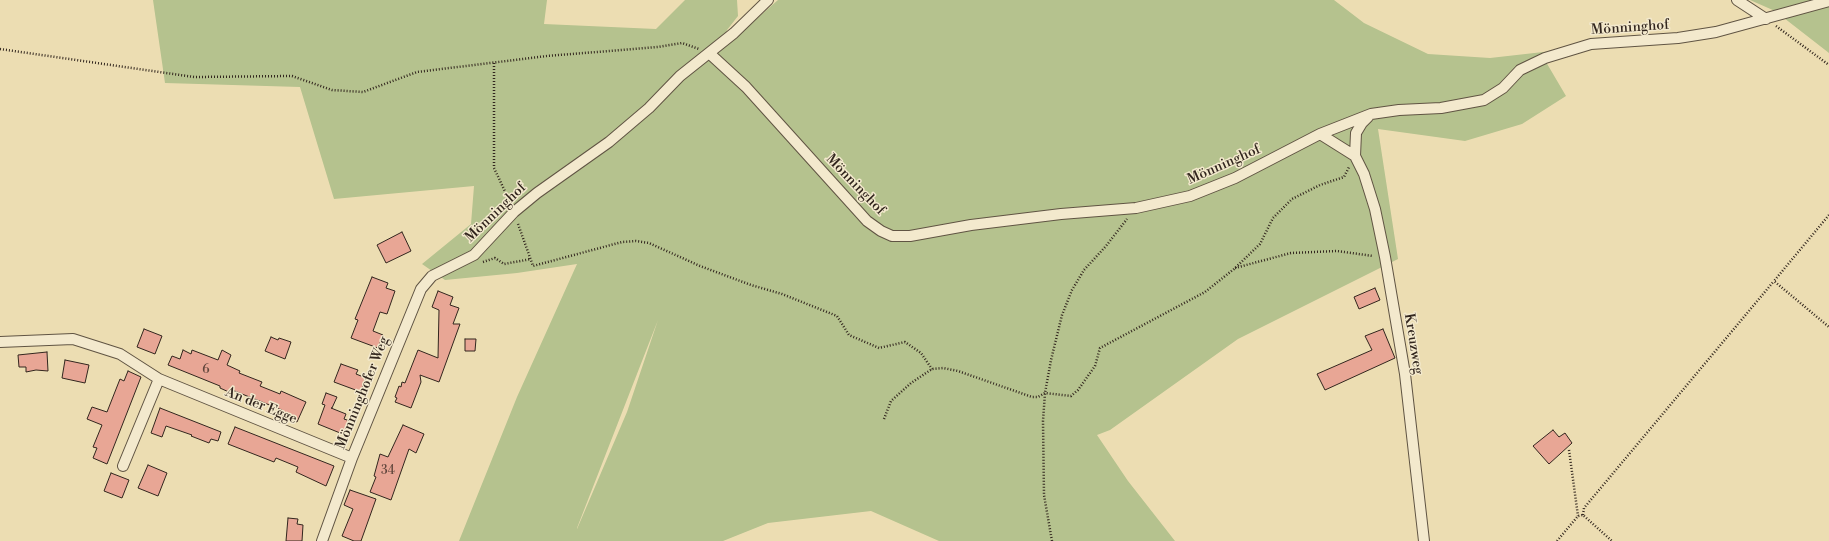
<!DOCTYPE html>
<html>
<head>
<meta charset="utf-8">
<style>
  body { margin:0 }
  canvas { display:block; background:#ecddb2 }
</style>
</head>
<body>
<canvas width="1829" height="541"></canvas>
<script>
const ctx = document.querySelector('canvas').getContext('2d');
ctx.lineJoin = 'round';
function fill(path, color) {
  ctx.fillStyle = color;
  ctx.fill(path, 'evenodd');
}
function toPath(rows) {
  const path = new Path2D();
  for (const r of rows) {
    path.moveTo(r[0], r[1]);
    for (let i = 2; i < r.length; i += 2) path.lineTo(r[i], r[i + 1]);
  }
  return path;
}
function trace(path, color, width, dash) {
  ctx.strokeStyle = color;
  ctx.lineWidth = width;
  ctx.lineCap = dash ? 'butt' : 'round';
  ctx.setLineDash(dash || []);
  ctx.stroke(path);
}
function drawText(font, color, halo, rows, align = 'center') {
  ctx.font = font + ' "Libre Bodoni",serif';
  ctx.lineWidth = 3;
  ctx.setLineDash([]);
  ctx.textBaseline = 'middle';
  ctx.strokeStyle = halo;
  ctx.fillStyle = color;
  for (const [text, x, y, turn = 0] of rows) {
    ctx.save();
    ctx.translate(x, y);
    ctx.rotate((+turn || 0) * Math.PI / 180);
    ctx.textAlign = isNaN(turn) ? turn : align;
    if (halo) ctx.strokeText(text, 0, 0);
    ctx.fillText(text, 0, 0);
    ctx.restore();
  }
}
fill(toPath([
  [153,0,547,0,544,24,656,29,685,0,737,0,738,16,727,30,720,51,778,0,1334,0,1364,23,1428,54,1490,58,1552,51,1546,62,1566,96,1522,124,1465,141,1378,129,1398,259,1238,339,1110,430,1097,435,1128,481,1175,541,939,541,871,511,768,523,723,541,459,541,517,397,577,264,517,273,445,280,422,264,471,224,474,186,334,199,300,87,165,83],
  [658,320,627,412,577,529,577,528],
  [1750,0,1829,0,1829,53,1775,11]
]), '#b5c28e');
const building = toPath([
  [402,232,411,251,386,263,377,245,402,232],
  [372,277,388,283,386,288,395,291,387,314,380,312,373,331,383,335,378,348,351,338,358,320,355,319,372,277],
  [1375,288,1380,300,1359,309,1354,297,1375,288],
  [438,291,453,297,450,305,459,308,453,324,460,324,439,382,420,375,421,382,411,408,395,402,397,398,395,397,399,386,401,387,402,382,405,383,418,350,438,358,439,310,432,307,438,291],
  [144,329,162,336,155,354,137,347,144,329],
  [1383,329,1395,358,1325,390,1317,374,1372,350,1365,336,1383,329],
  [271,337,278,340,279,338,291,342,285,359,265,351,271,337],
  [465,339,476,339,475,351,465,351,465,339],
  [183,350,191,354,192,350,218,360,222,350,231,355,227,365,240,371,239,373,262,382,260,386,280,394,281,391,306,402,297,422,280,415,282,410,232,390,231,393,220,388,220,386,168,365,172,356,180,359,183,350],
  [47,352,48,371,36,370,26,372,26,367,19,367,18,355,47,352],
  [65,360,89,365,85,383,62,378,65,360],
  [341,364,358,370,356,374,366,378,361,392,334,382,341,364],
  [128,371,141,377,107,464,93,458,97,448,93,447,102,425,87,419,92,407,107,412,120,379,124,381,128,371],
  [326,393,337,397,332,408,331,408,346,414,344,419,350,421,345,435,318,424,325,405,322,404,326,393],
  [160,408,221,432,218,441,211,439,209,443,191,436,192,435,166,426,162,437,151,433,160,408],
  [403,425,424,434,416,453,409,449,391,500,370,492,376,477,374,476,380,454,388,457,403,425],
  [235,427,334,466,326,486,296,472,298,467,276,458,274,462,228,444,235,427],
  [1553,430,1559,437,1565,433,1572,443,1549,464,1533,446,1553,430],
  [148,465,167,473,158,496,138,488,148,465],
  [111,473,129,480,122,498,104,491,111,473],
  [350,490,376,499,361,541,354,541,342,536,353,509,344,505,350,490],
  [288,518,298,519,297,524,303,525,302,541,286,541,288,518]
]);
fill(building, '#e8a695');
trace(building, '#32261e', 1);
const street = toPath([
  [1737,0,1766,19],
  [709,53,746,87,867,221,881,231,892,236,910,236,971,225,1061,214,1136,208,1190,196,1235,178,1320,134,1371,114,1399,110,1441,108,1484,100,1503,88,1520,70,1545,58,1591,44,1678,38,1716,32,1829,1],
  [1368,117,1362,123,1356,133,1355,156,1364,174,1375,209,1385,257,1405,374,1424,541],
  [1320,134,1355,156],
  [0,342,73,339,120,354,159,379,352,458],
  [123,466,159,379],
  [322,541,352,458,421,289,432,276,474,255,514,212,537,193,609,142,649,108,680,76,734,33,768,0]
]);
trace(street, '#605443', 12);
trace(toPath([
  [1776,26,1829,65],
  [0,49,194,77,292,76,332,90,363,92,417,72,547,56,658,47,682,43,699,49],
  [494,63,494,168,510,202],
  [1829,215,1774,281,1829,327],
  [518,224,533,266,622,242,636,241,649,243,700,266,751,285,782,294,837,316,849,335,879,348,905,342,921,353,932,369],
  [483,262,495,258,504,264,531,259],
  [1235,268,1291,253,1337,251,1373,256],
  [884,419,891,401,911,383,932,369,943,368,958,371,1032,397,1038,397,1045,393,1071,396,1078,390,1095,366,1100,348,1205,292,1234,269,1260,244,1273,218,1292,199,1320,185,1344,177,1349,167],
  [1569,450,1578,516],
  [1583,515,1584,508,1774,281],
  [1052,541,1044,495,1043,421,1045,393,1051,360,1062,315,1072,290,1084,270,1106,246,1127,219],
  [1557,541,1578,516,1583,515,1612,541]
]), '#32261e', 2.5, [1, 2]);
trace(street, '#f3e9cd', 10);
drawText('12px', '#60463c', null, [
  ["6",206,370],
  ["34",388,471]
]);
drawText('14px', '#32261e', '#f3e9cd', [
  ["Mönninghof",1630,28,-4],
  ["Mönninghof",1224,165,-24],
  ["Mönninghof",855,185,46],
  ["Mönninghof",496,213,-44],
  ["Kreuzweg",1413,344,81],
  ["Mönninghofer Weg",363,393,-68],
  ["An der Egge",261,406,22]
]);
</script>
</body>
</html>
